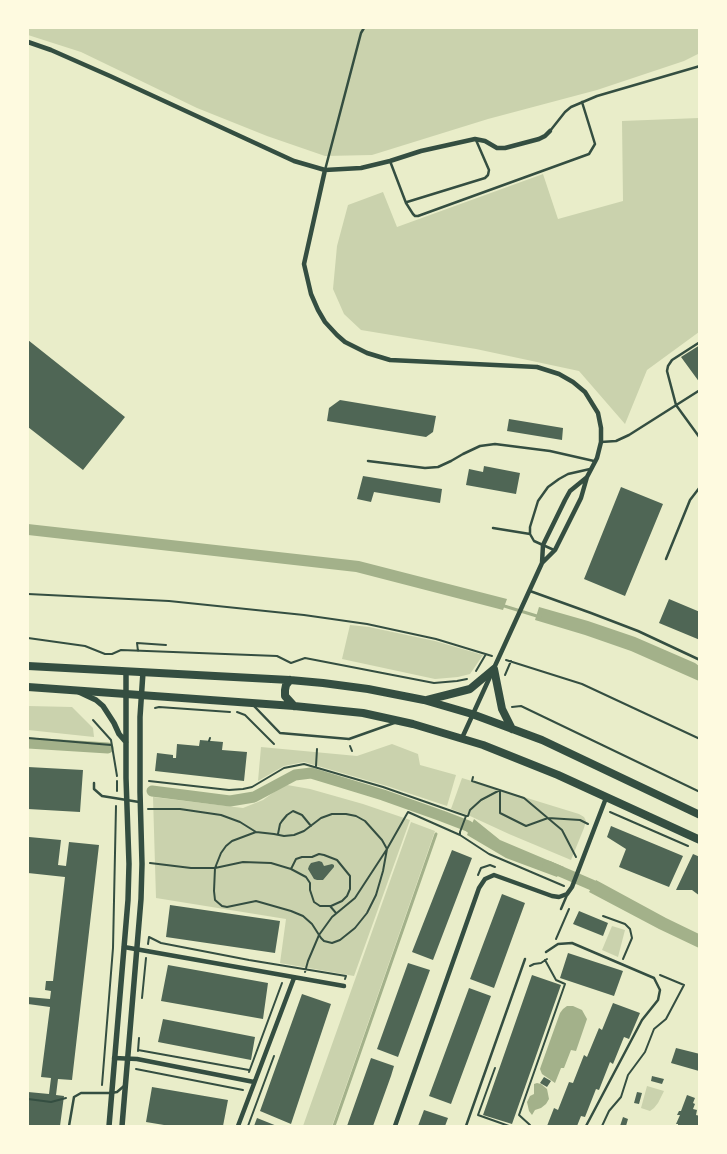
<!DOCTYPE html>
<html>
<head>
<meta charset="utf-8">
<style>
  body { margin:0 }
  #map { position:relative; width:727px; height:1154px; overflow:hidden; background:#e9edc9; font-family:"Fira Sans Condensed",sans-serif }
  canvas { display:block }
  .frame { position:absolute; inset:0; border:29px solid #fefae0; pointer-events:none }
</style>
</head>
<body>
<div id="map">
<canvas width="727" height="1154"></canvas>
<div class="frame"></div>
</div>
<script>
const ctx = document.querySelector('canvas').getContext('2d');
ctx.lineJoin = 'round';
function fill(path, color) {
  ctx.fillStyle = color;
  ctx.fill(path, 'evenodd');
}
function toPath(rows) {
  const path = new Path2D();
  for (const r of rows) {
    path.moveTo(r[0], r[1]);
    for (let i = 2; i < r.length; i += 2) path.lineTo(r[i], r[i + 1]);
  }
  return path;
}
function trace(path, color, width, dash) {
  ctx.strokeStyle = color;
  ctx.lineWidth = width;
  ctx.lineCap = dash ? 'butt' : 'round';
  ctx.setLineDash(dash || []);
  ctx.stroke(path);
}
fill(toPath([
  [28,28,699,28,700,53,684,61,597,90,488,119,372,155,325,156,267,136,197,108,81,52,28,35],
  [699,118,699,332,647,370,625,424,579,371,476,349,361,330,344,314,333,289,337,246,348,205,383,192,397,227,543,174,558,219,623,201,622,121],
  [350,625,369,627,435,641,483,655,470,674,458,677,435,679,342,659],
  [28,706,72,707,93,728,94,737,28,730],
  [392,744,418,754,420,765,456,775,447,806,387,786,304,762,284,766,258,781,261,747,357,756],
  [462,778,579,814,584,817,586,821,584,828,571,860,509,834,470,816,451,809],
  [287,785,310,789,363,804,410,820,354,976,280,963,286,919,156,898,153,797,243,808,263,800,281,787],
  [411,822,435,831,332,1126,303,1126],
  [612,926,625,930,618,957,602,950],
  [647,1086,664,1091,658,1103,654,1108,650,1111,641,1108]
]), '#cad2ad');
fill(toPath([
  [28,524,359,561,507,599,503,610,356,572,28,535],
  [539,607,588,621,635,637,695,663,699,666,699,681,631,651,585,635,535,620],
  [474,819,500,840,564,867,557,877,506,858,467,835],
  [596,880,666,918,699,934,699,948,659,929,589,892],
  [567,1006,573,1006,582,1010,587,1019,576,1051,571,1050,564,1068,561,1068,555,1083,542,1074,540,1069,541,1066,560,1013,563,1009],
  [537,1083,541,1084,547,1089,549,1099,546,1104,541,1108,535,1110,532,1115,529,1111,527,1102,530,1096,534,1094,534,1084]
]), '#a3b18a');
trace(toPath([
  [501,605,540,617],
  [334,1126,436,834]
]), '#a3b18a', 3);
trace(toPath([
  [28,743,108,748],
  [152,791,230,801,254,797,295,775,311,773,383,795,442,816,468,826,482,836],
  [548,866,592,885,604,892]
]), '#a3b18a', 11);
fill(toPath([
  [28,340,125,417,83,470,28,427],
  [700,345,700,383,681,357],
  [340,400,436,416,433,432,426,437,327,421,329,408],
  [509,419,563,428,562,440,507,431],
  [484,466,520,473,516,494,466,485,469,469,483,472],
  [363,476,442,489,440,503,374,492,371,502,357,499],
  [621,487,663,504,625,596,584,579],
  [669,599,700,612,700,640,659,623],
  [200,740,223,742,222,750,247,752,244,781,155,771,157,753,173,755,173,758,176,758,177,744,199,746],
  [28,767,83,770,80,812,28,809],
  [611,826,683,856,669,887,619,867,626,849,607,837],
  [29,837,61,840,58,865,66,866,69,842,99,845,72,1080,58,1079,56,1095,64,1096,60,1126,28,1126,28,1092,49,1094,51,1078,41,1077,50,1007,28,1004,28,997,50,999,51,991,45,990,46,981,53,981,65,877,28,873,28,849],
  [452,850,472,858,433,960,412,952],
  [693,854,700,857,700,896,692,890,676,890],
  [319,861,322,862,324,866,332,864,334,865,334,867,323,880,317,880,314,879,308,869,309,866,311,863],
  [502,894,525,903,494,988,470,979],
  [170,905,280,921,275,953,166,937],
  [579,911,608,923,603,936,573,924],
  [568,953,623,971,614,996,560,978],
  [408,963,430,970,398,1057,377,1049],
  [168,965,268,983,263,1019,161,1001],
  [532,975,561,985,512,1124,483,1115],
  [469,988,491,996,451,1104,429,1096],
  [302,994,331,1004,291,1124,260,1111],
  [613,1003,640,1013,629,1039,624,1037,613,1064,610,1062,599,1090,596,1089,585,1117,581,1116,577,1126,547,1126,554,1108,558,1110,569,1082,573,1083,584,1055,587,1057,599,1028,602,1030],
  [163,1019,255,1037,251,1060,158,1042],
  [676,1048,700,1054,699,1071,671,1063],
  [371,1058,394,1066,391,1076,373,1126,347,1126],
  [652,1076,664,1079,662,1084,651,1081],
  [544,1077,551,1081,547,1087,540,1083],
  [152,1087,228,1100,223,1126,170,1126,146,1122],
  [637,1092,642,1093,639,1104,634,1103],
  [687,1095,695,1098,693,1103,695,1104,693,1109,697,1110,696,1115,700,1116,700,1126,678,1126,678,1124,676,1124,680,1115,677,1115,679,1111,681,1111],
  [424,1110,448,1118,445,1126,418,1126],
  [623,1117,628,1119,626,1126,620,1126],
  [257,1118,277,1126,254,1126]
]), '#4f6655');
trace(toPath([
  [28,594,169,601,304,615,367,624,436,639,492,656],
  [28,638,85,646,105,654,112,654,121,650,277,656,291,663,305,658,434,683,457,681,467,679],
  [138,651,137,643,166,645],
  [506,660,582,684,700,739],
  [476,671,486,654],
  [505,675,511,661],
  [512,707,521,706,700,792],
  [155,708,159,707,230,712],
  [237,712,245,715,274,744],
  [93,720,111,740,117,776],
  [28,738,111,745],
  [209,741,210,738],
  [350,746,352,751],
  [316,766,317,749],
  [473,777,472,781,524,798,562,830,576,857],
  [149,781,229,790,243,789,252,787,284,768,304,764,383,787,466,816],
  [117,791,117,781],
  [148,809,180,809,221,815,240,822,256,832],
  [610,812,688,846],
  [332,814,346,814,356,816,365,821,382,840,387,849,383,871,376,895,367,913,355,928,340,940,332,943,324,941,321,938,312,924,303,916,291,911,256,901,227,907,222,906,215,900,214,891,215,868,221,853,226,846,232,841,256,832,274,834,284,836,294,835,304,831,321,818,332,814],
  [278,834,280,824,282,821,287,815,293,811,302,815,311,826],
  [460,835,460,832,466,816,468,816,470,810,481,800,500,790,500,813,526,826,548,818,580,820,588,824],
  [150,863,191,868,215,868,243,862,271,863,291,869,306,877,310,883,310,890,314,902,320,906,330,906,336,913],
  [291,869,296,859,302,857,312,857,319,854,324,855,337,860,350,876,350,889,347,896,342,901,331,906],
  [478,875,481,868,490,865,495,867],
  [603,916,625,924,630,929,632,938,623,959],
  [556,939,569,909],
  [148,944,149,937,161,943,249,960,346,976,345,979],
  [530,966,534,964,541,963,547,959],
  [305,972,308,961,319,935,332,917,355,898,387,849,408,812,460,835,489,854,564,886],
  [142,998,146,958],
  [138,1050,249,1070],
  [138,1051,139,1038],
  [495,1068,478,1115,509,1126],
  [136,1069,243,1090],
  [249,1072,282,983],
  [102,1085,113,948,116,806],
  [28,1099,51,1102,66,1098],
  [248,1126,274,1056],
  [529,1126,530,1125,519,1115,565,984,556,980,545,960],
  [602,1126,609,1111,621,1097,628,1075,645,1052,654,1029,666,1019,684,985,660,975]
]), '#344e41', 2);
trace(toPath([
  [550,131,565,112,571,107,597,96,700,66],
  [390,161,406,203,413,214,415,216,418,216,589,154,595,144,582,102],
  [325,170,361,33,364,28],
  [407,202,485,178,488,175,489,170,476,140],
  [700,342,672,360,668,366,667,371,676,405,700,438],
  [601,442,616,441,629,435,700,390],
  [368,461,425,468,438,467,451,461,463,454,480,446,495,444,550,451,594,461],
  [493,528,530,534,534,541,554,550],
  [530,534,530,527,538,501,548,487,559,479,568,474,590,469],
  [666,559,690,500,700,487],
  [530,591,591,613,638,631,700,660],
  [254,706,280,733,349,739,397,722],
  [94,783,94,789,102,796,139,802],
  [561,909,567,895],
  [546,952,558,944,572,943,654,978,660,990,658,1000,642,1020,586,1126],
  [69,1126,74,1097,81,1093,111,1093,117,1092,124,1086],
  [466,1126,525,959]
]), '#344e41', 2.5);
trace(toPath([
  [28,42,51,50,110,76,294,161,325,170,361,168,390,161,421,151,475,139,485,141,497,148,505,148,539,139,545,136,550,131],
  [325,170,304,264,311,294,318,310,325,322,337,335,345,342,367,353,390,360,537,367,559,374,573,382,585,392,598,413,601,428,601,442,597,458,587,477,581,498,555,550,542,563,462,738],
  [542,563,543,545,565,500,570,491,586,478],
  [124,947,344,986],
  [114,1058,137,1059,254,1082],
  [238,1126,294,978],
  [395,1126,479,888,485,879,494,875,552,896,559,897,567,894,572,887,606,798]
]), '#344e41', 4.5);
trace(toPath([
  [79,692,96,700,103,706,114,723,119,734,126,742],
  [109,1126,128,900,129,864,126,778,126,671],
  [122,1126,141,899,142,864,140,792,140,717,143,672]
]), '#344e41', 5.5);
trace(toPath([
  [28,666,290,680,323,683,368,689,424,700,472,714,542,740,700,815],
  [290,680,286,685,285,690,285,696,294,706],
  [28,687,294,706,363,713,413,724,483,745,558,775,700,840],
  [427,700,470,689,494,669,502,709,512,729]
]), '#344e41', 8);
</script>
</body>
</html>
